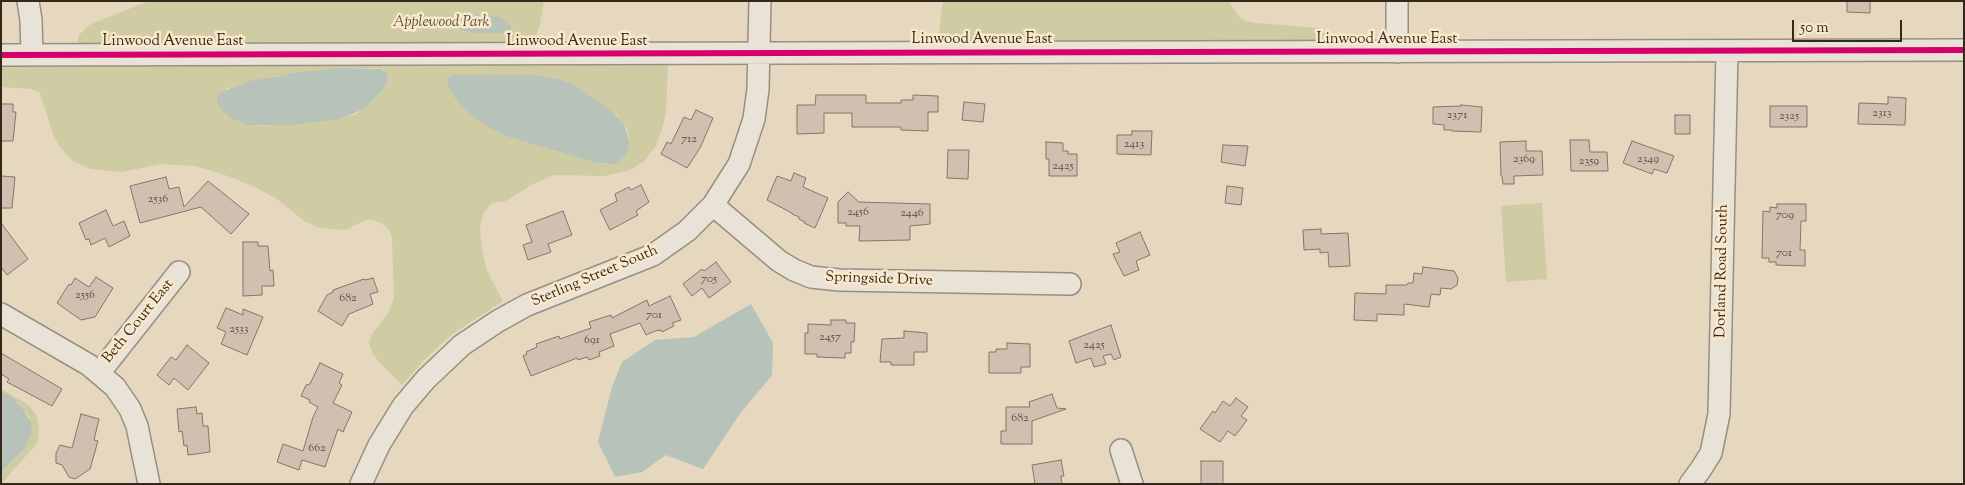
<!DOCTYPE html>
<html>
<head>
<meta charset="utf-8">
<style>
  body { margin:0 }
  #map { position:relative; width:1965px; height:485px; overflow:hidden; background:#e6d8bf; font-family:"Sorts Mill Goudy",serif }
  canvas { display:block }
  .frame { position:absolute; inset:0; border:2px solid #34271b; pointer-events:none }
  .scale { position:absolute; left:1792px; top:20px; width:110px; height:22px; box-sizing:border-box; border:2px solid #34271b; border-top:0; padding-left:6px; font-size:15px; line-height:18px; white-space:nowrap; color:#34271b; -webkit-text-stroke:4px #f9e8cb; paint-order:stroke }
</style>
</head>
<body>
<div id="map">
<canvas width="1965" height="485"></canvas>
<div class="frame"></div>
<div class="scale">50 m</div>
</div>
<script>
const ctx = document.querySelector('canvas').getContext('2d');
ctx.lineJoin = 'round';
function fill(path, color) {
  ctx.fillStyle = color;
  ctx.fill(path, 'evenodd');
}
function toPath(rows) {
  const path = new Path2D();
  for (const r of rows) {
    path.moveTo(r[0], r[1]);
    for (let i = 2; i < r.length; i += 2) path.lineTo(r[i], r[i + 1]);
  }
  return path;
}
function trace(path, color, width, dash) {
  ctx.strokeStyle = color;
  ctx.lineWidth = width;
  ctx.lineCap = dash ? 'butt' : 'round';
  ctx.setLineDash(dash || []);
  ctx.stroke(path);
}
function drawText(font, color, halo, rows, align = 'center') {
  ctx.font = font + ' "Sorts Mill Goudy",serif';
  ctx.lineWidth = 5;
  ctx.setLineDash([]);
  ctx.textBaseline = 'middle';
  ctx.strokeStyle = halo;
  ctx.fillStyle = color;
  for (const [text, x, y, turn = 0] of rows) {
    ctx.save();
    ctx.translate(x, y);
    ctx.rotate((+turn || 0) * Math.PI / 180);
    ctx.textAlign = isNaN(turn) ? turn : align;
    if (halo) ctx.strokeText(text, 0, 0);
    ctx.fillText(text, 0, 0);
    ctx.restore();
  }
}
fill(toPath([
  [149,1,543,1,543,5,540,25,533,43,77,44,79,35,89,25],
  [943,1,1229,1,1239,17,1245,21,1256,23,1319,28,1327,34,1331,42,938,42],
  [1,65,478,66,668,65,666,112,663,126,656,146,643,162,630,170,605,176,554,175,533,184,506,201,492,203,489,206,483,214,480,227,482,249,487,271,503,301,451,335,424,360,402,385,379,362,373,354,369,343,372,334,388,313,394,298,392,238,390,232,382,223,372,220,366,220,345,230,320,228,304,221,277,199,257,188,228,176,195,166,161,164,122,172,90,169,73,161,59,146,54,137,40,93,31,89,1,87],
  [344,68,378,68,384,69,388,77,387,84,384,89,364,109,354,115,319,122,258,126,239,122,227,115,225,89,275,76],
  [458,75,538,75,566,82,588,94,617,115,627,128,629,142,607,164,597,163,512,138,475,118,452,94,448,85,448,78],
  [1542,203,1547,279,1506,282,1501,206],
  [1,389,30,406,37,417,39,429,37,442,34,447,1,484,1,472,21,452,31,437,32,432,29,417,18,402,1,392]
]), '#cfcba2');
fill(toPath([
  [476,15,500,17,510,25,511,30,503,33,476,33,461,30,458,24,461,19],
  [344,68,381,69,387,73,388,80,384,89,364,109,340,119,294,125,248,125,232,119,222,110,217,102,218,95,221,92,250,81,301,72],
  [458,75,538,75,558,79,574,85,611,110,624,124,629,142,626,155,618,162,613,164,597,163,512,138,494,130,475,118,461,105,452,94,448,85,448,78,451,76],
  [751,304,773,343,772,375,739,415,703,469,666,455,642,472,615,477,598,442,612,387,622,362,655,340,694,337],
  [1,392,12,397,23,409,31,423,32,432,26,447,1,472]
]), '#b7c2b9');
const building = toPath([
  [1847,1,1870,1,1870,13,1847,12,1847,1],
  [816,95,866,95,866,103,901,103,901,100,913,100,913,95,938,96,938,112,928,112,928,131,901,130,901,127,852,127,852,113,824,113,824,133,797,134,797,105,815,105,816,95],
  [1888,97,1906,98,1905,125,1858,124,1859,103,1888,104,1888,97],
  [964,102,985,104,983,122,962,120,964,102],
  [1,104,13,104,13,112,16,112,13,141,1,141,1,104],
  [1461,105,1482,107,1481,132,1452,131,1452,130,1444,130,1444,125,1433,124,1433,107,1461,106,1461,105],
  [1770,106,1807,106,1807,127,1770,127,1770,106],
  [696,110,713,118,700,148,687,168,661,154,667,142,671,144,684,117,691,120,696,110],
  [1675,115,1690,115,1690,134,1675,134,1675,115],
  [1132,131,1152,131,1151,155,1117,154,1117,135,1132,135,1132,131],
  [1570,140,1589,140,1590,152,1607,152,1608,171,1571,171,1570,140],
  [1526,141,1526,151,1542,151,1543,175,1514,176,1514,184,1503,184,1502,176,1501,176,1500,142,1526,141],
  [1632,141,1674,156,1667,173,1654,169,1652,174,1623,163,1632,141],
  [1046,142,1063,143,1063,151,1068,151,1068,154,1077,154,1077,176,1049,176,1049,159,1046,159,1046,142],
  [1223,145,1248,146,1245,166,1221,162,1223,145],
  [948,150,969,150,968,179,947,178,948,150],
  [794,173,806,178,803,187,828,198,815,228,804,223,805,222,799,219,799,217,792,214,792,213,767,200,777,176,791,181,794,173],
  [1,176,15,177,12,208,1,208,1,176],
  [166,177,169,189,179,187,184,207,208,181,249,214,231,234,201,207,140,223,130,186,166,177],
  [641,185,649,202,636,211,638,215,610,230,600,210,617,201,615,194,629,187,631,190,641,185],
  [1227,186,1243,188,1241,205,1225,203,1227,186],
  [848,192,859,202,930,204,930,224,910,226,910,240,859,241,860,226,846,226,846,223,838,223,838,202,848,192],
  [1777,204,1806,204,1806,221,1801,221,1800,250,1805,250,1805,266,1776,265,1776,262,1769,262,1769,258,1762,258,1763,211,1770,212,1770,207,1777,208,1777,204],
  [106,210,113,226,124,221,130,236,109,247,105,238,91,245,89,239,86,240,79,223,106,210],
  [563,211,572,235,548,244,551,252,528,260,523,245,532,242,526,225,563,211],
  [1,223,28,259,7,275,1,267,1,223],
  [1321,229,1321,234,1348,233,1350,266,1329,267,1328,252,1320,253,1320,249,1304,250,1303,230,1321,229],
  [1140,232,1150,255,1136,261,1139,270,1124,276,1113,254,1120,252,1116,243,1140,232],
  [243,242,258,242,258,246,268,246,270,271,273,270,274,286,262,286,262,295,243,296,243,242],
  [716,262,731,282,709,298,702,288,692,296,683,284,702,269,704,271,716,262],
  [1423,267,1454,271,1458,278,1457,285,1451,289,1441,288,1440,295,1431,294,1429,307,1404,304,1404,315,1377,314,1377,321,1354,320,1355,293,1386,294,1386,285,1407,285,1408,283,1413,283,1414,273,1422,274,1423,267],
  [96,277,113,288,95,317,81,320,57,303,69,284,71,285,75,278,89,287,96,277],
  [373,278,378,292,370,294,373,304,349,314,342,326,318,311,327,295,333,292,333,290,364,279,365,280,373,278],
  [670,296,681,320,672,323,674,326,662,332,661,330,655,331,646,335,640,323,610,334,614,346,599,352,600,356,589,360,587,357,578,360,577,358,531,376,523,356,527,354,526,352,537,347,536,344,559,336,560,339,591,328,589,322,611,315,612,318,647,300,649,306,670,296],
  [226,308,243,315,243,309,263,317,247,355,221,344,226,332,217,328,226,308],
  [831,320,846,320,846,323,855,323,854,342,851,342,851,353,845,353,845,358,817,357,817,354,805,354,805,333,808,333,808,324,831,325,831,320],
  [1111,325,1121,357,1114,360,1111,354,1103,356,1106,364,1094,367,1091,358,1076,363,1069,341,1111,325],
  [904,331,927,333,927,352,914,352,914,365,891,365,891,362,880,362,882,339,904,338,904,331],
  [1007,343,1030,344,1030,367,1021,367,1021,373,989,373,989,352,996,352,996,349,1007,349,1007,343],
  [187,345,209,363,188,390,174,378,169,385,157,375,171,357,176,360,187,345],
  [1,353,62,389,52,406,7,382,9,379,1,374,1,353],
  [320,363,343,374,339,383,342,385,333,403,352,412,343,432,338,429,325,467,302,460,299,470,277,462,283,444,303,451,313,417,318,407,309,402,310,400,301,396,306,385,310,384,320,363],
  [1052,394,1057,408,1066,409,1032,421,1032,444,1001,444,1001,431,1006,431,1006,407,1030,407,1029,402,1052,394],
  [1236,398,1248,407,1241,416,1247,420,1235,436,1228,431,1220,442,1200,429,1213,411,1215,413,1223,401,1230,406,1236,398],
  [196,407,197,414,202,413,203,426,208,426,210,452,188,455,187,445,184,446,182,431,179,432,177,409,196,407],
  [81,414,99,419,94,440,98,441,90,469,75,479,69,477,62,465,56,463,56,453,60,445,72,448,81,414],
  [1061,460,1064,476,1061,476,1062,484,1035,484,1032,465,1061,460],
  [1201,461,1223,461,1223,484,1201,484,1201,461]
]);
fill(building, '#d3bfb0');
trace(building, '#807769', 1);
const minor = toPath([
  [28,1,31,20,32,55],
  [1397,1,1397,52],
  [1,55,1964,50],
  [713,205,779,261,794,270,811,277,839,280,1070,284],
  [1,314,89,365,115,387,130,409,137,426,149,484],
  [100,372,179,272],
  [1121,450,1132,484],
  [361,484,379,445,403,406,426,379,462,345,498,321,527,305,653,255,687,231,713,205,739,164,754,119,758,89,760,1],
  [1690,484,1701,469,1711,453,1719,414,1727,51]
]);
trace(minor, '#988f80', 24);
trace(minor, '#e9e2d6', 21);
trace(toPath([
  [1,55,1964,50]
]), '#d6006c', 6);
drawText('12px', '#5c4d40', null, [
  ["2313",1882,114],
  ["2371",1457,116],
  ["2325",1789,117],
  ["712",689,140],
  ["2413",1134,145],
  ["2369",1524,160],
  ["2349",1648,160],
  ["2359",1589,162],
  ["2425",1063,167],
  ["2536",158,200],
  ["2456",858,213],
  ["2446",912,214],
  ["709",1785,216],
  ["701",1784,254],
  ["705",709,280],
  ["2556",85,296],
  ["682",348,299],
  ["701",654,316],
  ["2533",239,330],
  ["2457",830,338],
  ["691",592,341],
  ["2425",1094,346],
  ["682",1020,419],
  ["662",317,449]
]);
drawText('italic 15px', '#564d37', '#f9e8cb', [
  ["Applewood Park",441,23]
]);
drawText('15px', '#34271b', '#f9e8cb', [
  ["Linwood Avenue East",982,40],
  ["Linwood Avenue East",1387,40],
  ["Linwood Avenue East",173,42],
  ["Linwood Avenue East",577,42],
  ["Dorland Road South",1723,271,-89],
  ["Sterling Street South",595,277,-23],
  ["Springside Drive",879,280,2],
  ["Beth Court East",139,322,-51]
]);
</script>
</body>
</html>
